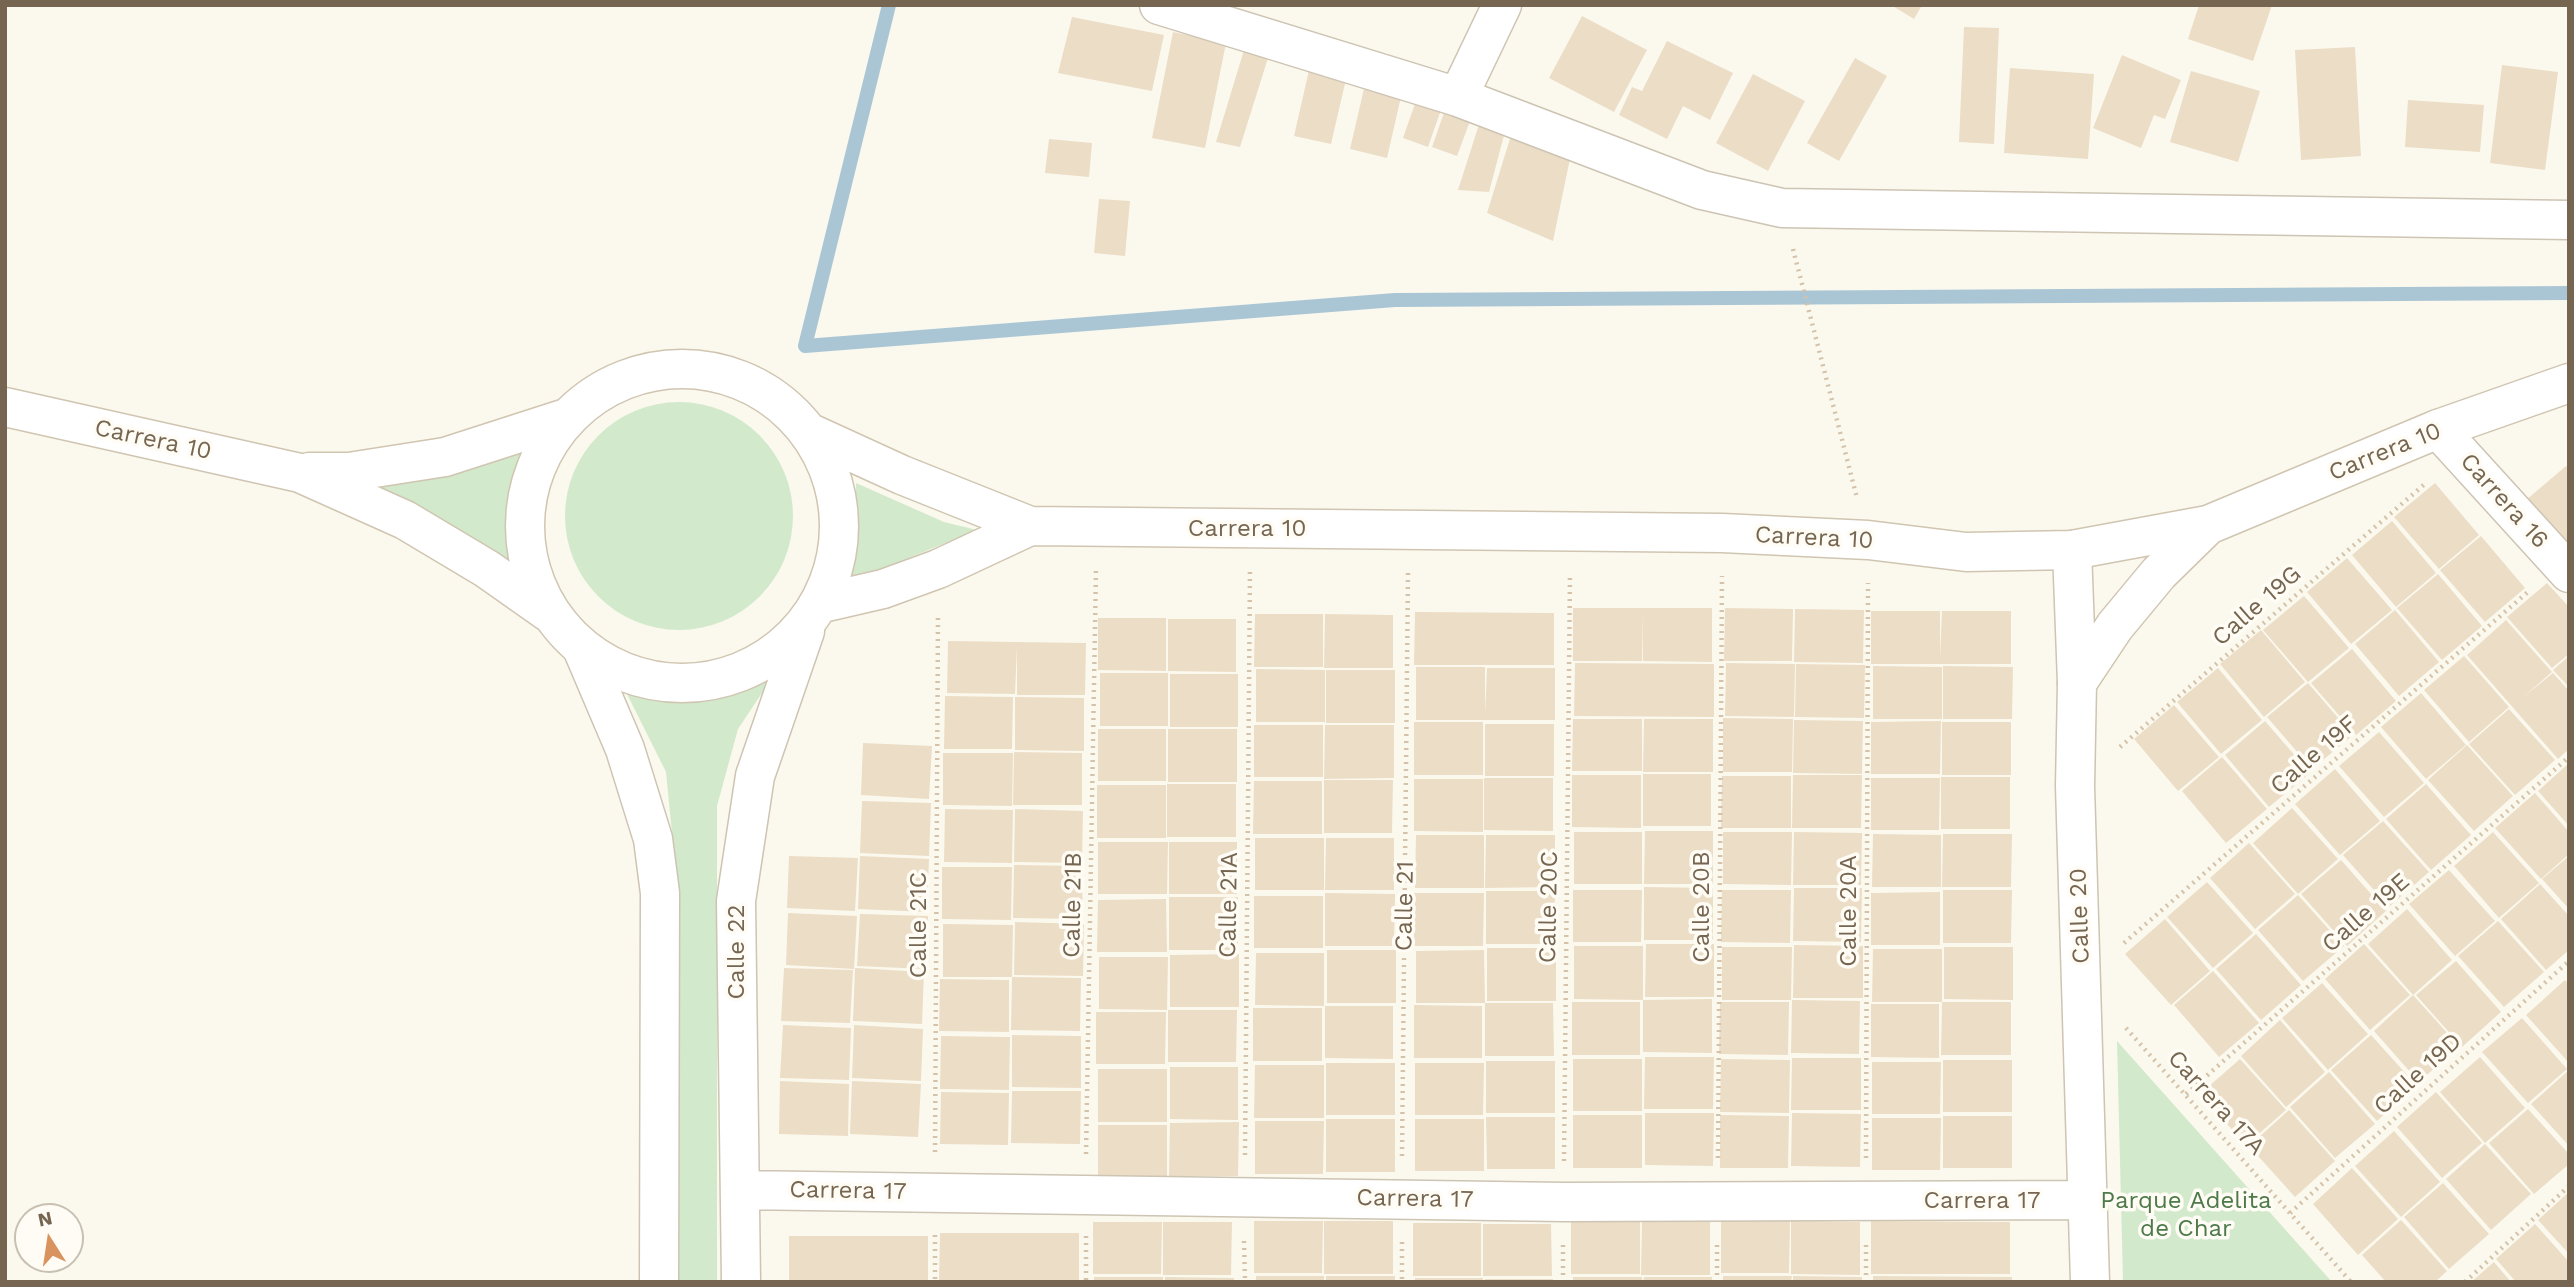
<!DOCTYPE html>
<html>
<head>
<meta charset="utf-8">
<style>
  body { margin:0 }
  #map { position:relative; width:2574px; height:1287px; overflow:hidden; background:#fbf9ee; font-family:"Work Sans",sans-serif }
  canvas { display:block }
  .frame { position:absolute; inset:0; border:7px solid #766651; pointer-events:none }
  .north { position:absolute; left:14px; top:1203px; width:70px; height:70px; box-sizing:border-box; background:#fefcf4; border:2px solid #c8c0b3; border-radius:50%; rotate:348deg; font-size:19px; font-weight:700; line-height:28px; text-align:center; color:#766651 }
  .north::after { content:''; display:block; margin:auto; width:24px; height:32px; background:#d9935f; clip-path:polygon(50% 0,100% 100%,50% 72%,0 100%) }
</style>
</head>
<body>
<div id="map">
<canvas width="2574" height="1287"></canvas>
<div class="frame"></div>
<div class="north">N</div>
</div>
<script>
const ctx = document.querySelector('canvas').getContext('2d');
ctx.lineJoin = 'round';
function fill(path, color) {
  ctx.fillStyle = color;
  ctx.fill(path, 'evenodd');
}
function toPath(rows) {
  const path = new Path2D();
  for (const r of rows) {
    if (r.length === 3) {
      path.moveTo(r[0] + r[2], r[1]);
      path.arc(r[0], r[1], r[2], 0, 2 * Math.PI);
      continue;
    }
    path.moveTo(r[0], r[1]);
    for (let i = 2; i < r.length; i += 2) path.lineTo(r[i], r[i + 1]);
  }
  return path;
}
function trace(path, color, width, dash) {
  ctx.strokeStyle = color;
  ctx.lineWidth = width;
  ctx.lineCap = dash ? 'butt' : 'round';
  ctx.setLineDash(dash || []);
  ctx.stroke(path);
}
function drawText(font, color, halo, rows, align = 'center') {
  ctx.font = font + ' "Work Sans",sans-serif';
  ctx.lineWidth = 7;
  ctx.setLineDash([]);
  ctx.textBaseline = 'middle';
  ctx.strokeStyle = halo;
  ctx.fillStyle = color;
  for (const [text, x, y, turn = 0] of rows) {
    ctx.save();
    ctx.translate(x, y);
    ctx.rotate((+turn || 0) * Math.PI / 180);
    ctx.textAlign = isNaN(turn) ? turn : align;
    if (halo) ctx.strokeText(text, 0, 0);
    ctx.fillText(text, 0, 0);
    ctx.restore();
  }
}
fill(toPath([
  [679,516,114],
  [533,443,515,507,525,576,330,477],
  [856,483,944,522,977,530,848,583,855,546],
  [782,663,738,729,717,806,717,1282,679,1282,674,854,666,772,616,672,659,691,696,693,736,682],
  [2117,1041,2332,1282,2123,1282]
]), '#d2e9cc');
trace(toPath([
  [889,5,805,346,1395,300,2569,293]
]), '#aac6d5', 14);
fill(toPath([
  [1891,5,1922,5,1914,19],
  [2199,5,2272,5,2253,61,2188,39],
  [1582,16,1647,50,1614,112,1549,78],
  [1072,17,1164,35,1152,91,1058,73],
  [1964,27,1999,28,1994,144,1959,142],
  [1173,32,1226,43,1205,148,1152,138],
  [1667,41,1733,73,1710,120,1683,106,1667,139,1619,115,1632,87,1642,91],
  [2355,47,2361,156,2301,160,2295,50],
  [1244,50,1268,58,1240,147,1216,142],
  [2122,55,2181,80,2165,119,2154,115,2141,148,2093,128],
  [1855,58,1887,76,1839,161,1807,143],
  [2502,65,2558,72,2545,170,2490,163],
  [1310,66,1347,75,1331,144,1294,136],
  [2010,68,2094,74,2088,159,2004,153],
  [2191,71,2260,91,2238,162,2170,142],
  [1753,74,1805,101,1768,171,1716,143],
  [1366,80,1403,88,1387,158,1350,149],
  [1418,95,1443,104,1428,147,1403,138],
  [2408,100,2484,105,2480,152,2405,147],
  [1447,104,1473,113,1457,156,1432,147],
  [1482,115,1507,124,1489,192,1458,190],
  [1513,129,1573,144,1553,241,1487,213],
  [1049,139,1092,143,1089,177,1045,173],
  [1099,199,1130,201,1125,256,1094,253],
  [2566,466,2569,469,2569,549,2526,500],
  [2435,483,2479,535,2439,569,2394,517],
  [2392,521,2436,573,2396,607,2352,555],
  [2481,536,2525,588,2485,622,2440,570],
  [2347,558,2392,610,2351,644,2307,592],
  [2438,574,2482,626,2442,660,2397,608],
  [2547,583,2569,607,2569,654,2552,668,2507,617],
  [2304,596,2349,648,2308,682,2263,630],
  [1573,608,1712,608,1712,662,1643,661,1643,613,1642,661,1573,661],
  [1725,608,1793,609,1792,661,1724,661],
  [1795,609,1864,610,1863,663,1794,662],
  [2395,610,2439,662,2399,696,2355,644],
  [1871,611,1940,611,1940,659,1942,611,2011,611,2011,664,1871,664],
  [1415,612,1554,613,1554,665,1414,665],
  [1255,614,1323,614,1323,667,1254,667],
  [1325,614,1393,615,1393,668,1324,668],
  [1098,618,1166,618,1166,671,1098,670],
  [1168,619,1236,619,1236,672,1168,671],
  [2506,620,2552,672,2522,698,2553,673,2569,691,2569,749,2558,759,2467,655],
  [2261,630,2305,682,2264,717,2220,664],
  [948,641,1086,643,1085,695,1017,695,1017,646,1015,694,947,693],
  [2352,649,2396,701,2356,735,2311,683],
  [2464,656,2509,707,2469,742,2424,690],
  [2569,656,2569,687,2553,670],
  [1575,663,1714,664,1714,717,1574,716],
  [1726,663,1795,664,1794,717,1725,716],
  [1796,664,1865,665,1864,718,1795,717],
  [1873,666,1942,667,1942,719,1873,719],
  [1943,666,2013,667,2012,719,1943,719],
  [1416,667,1485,667,1485,715,1487,668,1555,668,1555,720,1416,720],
  [2218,668,2262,720,2221,754,2177,702],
  [1256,669,1325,670,1325,722,1256,722],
  [1326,670,1395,670,1395,723,1326,723],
  [1100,673,1168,673,1168,726,1100,726],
  [1170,674,1238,674,1238,727,1170,727],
  [2308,683,2353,735,2312,769,2267,717],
  [2421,693,2466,745,2426,779,2381,727],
  [945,696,1013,697,1012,749,944,749],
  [1015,697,1084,698,1084,751,1015,750],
  [2174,705,2219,757,2178,791,2134,739],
  [2509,709,2555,760,2515,795,2469,744],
  [1723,718,1793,719,1792,772,1723,772],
  [1573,719,1642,719,1642,771,1572,771],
  [1644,719,1713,719,1713,772,1643,772],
  [1794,720,1863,721,1862,774,1793,773],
  [1941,721,1940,774,1871,774,1871,722],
  [2265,721,2310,773,2269,807,2225,755],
  [1414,722,1483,722,1483,775,1414,775],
  [1942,722,2011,722,2011,775,1942,775],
  [1485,724,1554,724,1554,776,1485,776],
  [1254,725,1323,725,1323,777,1254,777],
  [1325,725,1394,725,1394,778,1324,779],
  [1098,729,1166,729,1166,781,1098,781],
  [1168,729,1237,729,1237,782,1168,782],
  [2379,732,2424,783,2384,817,2339,766],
  [863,743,932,746,929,799,861,795],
  [2467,745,2513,796,2474,831,2428,780],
  [1014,752,1082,753,1082,805,1013,805],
  [943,753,1013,753,1012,806,943,805],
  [2222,757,2267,809,2226,843,2182,791],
  [2569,763,2569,826,2538,791],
  [2335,769,2380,821,2340,855,2295,804],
  [1643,774,1711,774,1711,826,1643,826],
  [1572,775,1641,775,1641,828,1572,827],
  [1793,775,1862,775,1861,828,1792,828],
  [1722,776,1791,776,1791,828,1721,828],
  [1941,777,2010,777,2010,829,1941,829],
  [1484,778,1553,778,1553,831,1484,830],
  [1871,778,1940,778,1939,830,1871,830],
  [1414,779,1483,779,1483,832,1414,831],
  [1324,780,1393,780,1392,833,1324,833],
  [1254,781,1322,781,1322,834,1253,834],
  [1167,784,1236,784,1236,837,1167,837],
  [2426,784,2471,835,2431,870,2386,819],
  [1097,785,1166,785,1166,838,1097,838],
  [2535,793,2569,832,2569,854,2541,879,2495,828],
  [862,801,931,803,929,856,860,853],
  [2292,808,2338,859,2298,894,2253,843],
  [945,809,1013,810,1012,863,944,862],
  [1015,809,1083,811,1082,863,1014,862],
  [2383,821,2429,872,2389,907,2343,855],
  [1645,831,1713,831,1713,884,1644,884],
  [1574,832,1642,832,1642,884,1574,884],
  [1723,832,1792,832,1791,885,1723,884],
  [1794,832,1862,833,1861,885,1793,885],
  [2493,832,2539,883,2499,918,2454,866],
  [1873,834,1941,835,1941,887,1872,887],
  [1943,834,2012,834,2011,887,1942,887],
  [1416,835,1484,835,1484,888,1415,888],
  [1486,835,1555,835,1555,887,1485,888],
  [1255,838,1324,838,1324,890,1255,890],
  [1326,838,1394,838,1394,890,1325,890],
  [1098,842,1168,842,1167,894,1098,894],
  [1169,842,1237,842,1237,894,1169,894],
  [2249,843,2295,894,2255,929,2210,878],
  [789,856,858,858,855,911,787,908],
  [860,856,929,859,927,912,858,909],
  [2569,856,2569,909,2542,879],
  [2341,860,2386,911,2347,946,2301,894],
  [1014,865,1083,866,1082,919,1013,918],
  [942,867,1012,867,1011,920,942,919],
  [2449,870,2495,921,2455,956,2409,904],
  [2207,882,2253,933,2213,968,2167,917],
  [2540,884,2569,916,2569,950,2546,970,2501,919],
  [1644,887,1713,888,1713,940,1644,940],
  [1794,888,1862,888,1861,942,1793,941],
  [1573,890,1642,890,1641,942,1573,942],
  [1722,890,1791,890,1790,943,1721,942],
  [1943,890,2012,890,2011,943,1943,943],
  [1486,891,1555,891,1554,944,1486,944],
  [1940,892,1940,945,1871,945,1871,893],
  [1325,893,1395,894,1394,946,1325,946],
  [1414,893,1484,893,1483,946,1414,946],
  [2298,895,2344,946,2303,981,2258,930],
  [1254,896,1323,896,1323,948,1254,948],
  [1169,897,1238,897,1238,950,1169,950],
  [1166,899,1167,952,1097,952,1098,900],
  [2407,909,2452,960,2413,995,2368,944],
  [788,913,857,916,854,969,786,965],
  [860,914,928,916,926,969,857,966],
  [2165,919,2210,971,2171,1005,2125,954],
  [2498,921,2544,972,2504,1007,2458,956],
  [1015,922,1084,924,1083,976,1014,975],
  [943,924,1013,925,1012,977,943,977],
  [2256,934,2301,985,2261,1020,2216,969],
  [1646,944,1714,944,1714,997,1645,997],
  [2364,944,2410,995,2370,1030,2325,979],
  [1794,945,1863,946,1863,998,1793,998],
  [1574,946,1643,946,1643,1000,1712,999,1712,1053,1643,1052,1643,1000,1574,999],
  [1722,947,1792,947,1791,1000,1722,1000],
  [1944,947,2013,947,2013,1000,1944,999],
  [1487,948,1556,948,1556,1001,1487,1001],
  [1873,949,1942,949,1942,1002,2011,1002,2011,1055,1941,1055,1942,1002,1872,1002],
  [1327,950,1396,950,1396,1003,1327,1003],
  [1484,950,1485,1003,1416,1003,1416,951],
  [1256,953,1324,953,1324,1006,1255,1005],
  [1239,954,1239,1007,1170,1007,1170,955],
  [1099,957,1168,957,1167,1010,1099,1009],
  [2456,961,2501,1012,2462,1047,2416,995],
  [784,968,853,970,850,1023,781,1021],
  [855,968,924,972,922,1024,853,1021],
  [2213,971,2259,1023,2219,1057,2174,1005],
  [1012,977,1081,978,1080,1031,1011,1030],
  [940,979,1009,980,1009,1032,939,1031],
  [2565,980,2569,984,2569,1063,2526,1015],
  [2322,983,2368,1034,2328,1070,2282,1018],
  [2413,995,2459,1046,2419,1082,2374,1031],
  [1792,1000,1860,1001,1859,1054,1791,1053],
  [1572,1002,1640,1002,1640,1055,1572,1055],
  [1720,1002,1789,1002,1788,1055,1719,1054],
  [1485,1003,1553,1003,1554,1056,1485,1056],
  [1871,1004,1939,1004,1939,1058,1871,1057],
  [1414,1005,1482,1006,1482,1058,1414,1058],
  [1325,1006,1393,1006,1393,1059,1325,1058],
  [1253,1008,1322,1008,1322,1061,1253,1061],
  [1168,1010,1237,1010,1236,1062,1168,1062],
  [1096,1012,1166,1012,1165,1064,1096,1064],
  [2522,1018,2567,1069,2528,1103,2482,1052],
  [2280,1020,2325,1072,2286,1107,2241,1056],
  [783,1025,851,1028,849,1080,780,1078],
  [854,1025,923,1029,921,1081,852,1078],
  [1012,1035,1081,1036,1081,1088,1012,1087],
  [2371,1035,2417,1086,2377,1121,2331,1070],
  [941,1036,1010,1037,1009,1090,940,1089],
  [1645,1057,1714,1057,1713,1109,1644,1109],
  [2480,1057,2525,1108,2485,1143,2440,1092],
  [1792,1058,1861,1058,1861,1110,1791,1110],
  [1573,1059,1642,1059,1642,1111,1573,1111],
  [1721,1059,1790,1060,1789,1113,1720,1112],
  [2240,1059,2286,1110,2246,1145,2200,1094],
  [1943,1060,2012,1060,2012,1112,1943,1112],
  [1486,1061,1555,1061,1555,1113,1486,1113],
  [1872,1062,1941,1062,1940,1114,1872,1114],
  [1326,1063,1395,1063,1395,1115,1326,1115],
  [1415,1063,1484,1063,1483,1115,1415,1115],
  [1255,1065,1324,1065,1324,1118,1254,1118],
  [1170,1067,1238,1067,1238,1120,1170,1119],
  [1098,1069,1167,1069,1167,1122,1098,1122],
  [2569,1070,2569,1146,2531,1104],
  [2329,1072,2375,1124,2335,1158,2290,1107],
  [780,1081,849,1084,848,1136,779,1134],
  [852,1081,921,1084,918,1137,850,1134],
  [1012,1091,1081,1091,1080,1144,1011,1143],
  [941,1092,1009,1093,1008,1145,940,1144],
  [2436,1092,2482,1143,2442,1178,2397,1127],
  [2528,1109,2569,1154,2569,1164,2534,1194,2489,1143],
  [2289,1110,2335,1161,2295,1197,2249,1146],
  [1645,1113,1714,1113,1713,1166,1645,1165],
  [1792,1113,1861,1114,1860,1167,1791,1166],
  [1573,1115,1642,1115,1642,1168,1573,1168],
  [1720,1115,1789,1116,1788,1168,1720,1168],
  [1943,1116,2012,1116,2012,1168,1943,1168],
  [1486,1117,1555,1117,1555,1169,1487,1169],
  [1872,1118,1941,1118,1940,1170,1872,1170],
  [1326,1119,1395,1119,1395,1172,1326,1172],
  [1415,1119,1484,1119,1484,1171,1415,1171],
  [1255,1121,1324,1121,1323,1174,1255,1174],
  [1239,1122,1238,1176,1169,1176,1170,1123],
  [1098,1125,1167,1125,1167,1178,1098,1178],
  [2394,1131,2440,1182,2401,1217,2355,1166],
  [2485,1144,2531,1194,2491,1230,2446,1179],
  [2352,1168,2398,1219,2358,1255,2313,1204],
  [2443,1183,2489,1234,2449,1269,2404,1217],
  [2569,1192,2569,1254,2538,1220],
  [2401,1220,2447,1271,2435,1282,2386,1282,2362,1255],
  [1254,1221,1323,1221,1322,1273,1254,1273],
  [1324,1221,1393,1221,1393,1274,1324,1274],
  [1721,1221,1790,1221,1789,1273,1721,1273],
  [1791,1221,1860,1222,1860,1275,1791,1274],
  [1871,1221,2010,1222,2010,1274,1871,1274],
  [1093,1222,1162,1222,1161,1274,1093,1274],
  [1163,1222,1232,1222,1231,1275,1163,1275],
  [1571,1222,1640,1222,1640,1274,1571,1274],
  [1642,1222,1710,1222,1710,1275,1641,1275],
  [1413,1223,1481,1223,1481,1276,1413,1276],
  [1483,1224,1551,1224,1552,1276,1483,1276],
  [2535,1224,2569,1262,2569,1282,2516,1282,2496,1259],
  [940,1233,1079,1233,1079,1282,939,1282],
  [789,1236,928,1236,928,1282,789,1282],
  [2494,1262,2511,1282,2471,1282],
  [1256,1276,1324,1276,1324,1282,1256,1282],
  [1326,1276,1395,1276,1395,1282,1326,1282],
  [1723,1276,1792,1276,1791,1282,1723,1282],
  [1793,1276,1862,1277,1862,1282,1793,1282],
  [1873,1276,2012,1277,2012,1282,1873,1282],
  [1094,1277,1163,1277,1163,1282,1094,1282],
  [1165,1277,1234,1278,1234,1282,1165,1282],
  [1573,1277,1642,1277,1642,1282,1573,1282],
  [1644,1277,1712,1277,1712,1282,1643,1282],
  [1415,1278,1483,1278,1483,1282,1415,1282],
  [1485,1279,1553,1279,1553,1282,1485,1282]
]), '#ecddc6');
const street = toPath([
  [1159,5,1458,97,1702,190,1782,208,2569,220],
  [1458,97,1502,5],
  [2438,429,2569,573],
  [2072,550,2077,683,2075,786,2090,1282],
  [582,648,625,749,653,839,660,893,659,1282],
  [740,1190,1564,1202,2089,1200],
  [741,1282,736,901,755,776,805,631]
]);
const secondary = toPath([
  [682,526,157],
  [5,407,300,473,405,520,487,569,548,612],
  [808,432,902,475,1030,526,1722,533,1868,540,1966,552,2072,550,2208,525,2438,429,2569,383],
  [309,472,349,472,445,457,566,418],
  [818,604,883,589,938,569,1030,526],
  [2077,683,2115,626,2159,573,2208,525]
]);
trace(street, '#cdc4b3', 41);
trace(secondary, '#d0c5b1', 41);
trace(toPath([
  [1793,249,1857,498],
  [2120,747,2426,483],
  [2124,943,2529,591],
  [2126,1028,2351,1282],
  [2186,1094,2569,757],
  [935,1152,938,615],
  [1086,1154,1096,568],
  [1245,1155,1250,569],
  [1402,1156,1408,573],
  [1718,1158,1722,576],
  [1866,1158,1868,583],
  [1564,1161,1570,575],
  [2290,1213,2569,961],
  [935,1235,935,1282],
  [1086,1236,1086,1282],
  [1244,1241,1245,1282],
  [1402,1242,1402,1282],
  [1563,1282,1563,1244],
  [1717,1282,1717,1244],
  [1866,1282,1866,1244],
  [2465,1282,2569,1186]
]), '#d4c3aa', 4.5, [2, 5]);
trace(street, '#fff', 38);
trace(secondary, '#fff', 38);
drawText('24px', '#766651', '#fefcf4', [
  ["Carrera 10",153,440,12],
  ["Carrera 10",2385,452,-22],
  ["Carrera 16",2504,501,48],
  ["Carrera 10",1247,529],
  ["Carrera 10",1814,538,3],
  ["Calle 19G",2257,606,-41],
  ["Calle 19F",2314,755,-41],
  ["Calle 21B",1073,905,-89],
  ["Calle 21A",1229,905,-89],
  ["Calle 21",1405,906,-89],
  ["Calle 20C",1549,907,-89],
  ["Calle 20B",1702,907,-90],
  ["Calle 20A",1849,911,-90],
  ["Calle 19E",2366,913,-41],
  ["Calle 20",2080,916,-92],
  ["Calle 21C",919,925,-90],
  ["Calle 22",737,952,-90],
  ["Calle 19D",2418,1074,-42],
  ["Carrera 17A",2216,1103,48],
  ["Carrera 17",848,1191,1],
  ["Carrera 17",1415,1199,1],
  ["Carrera 17",1982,1201]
]);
drawText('24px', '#4e7a4a', '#fefcf4', [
  ["Parque Adelita",2186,1201],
  ["de Char",2186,1229]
]);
</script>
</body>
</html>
